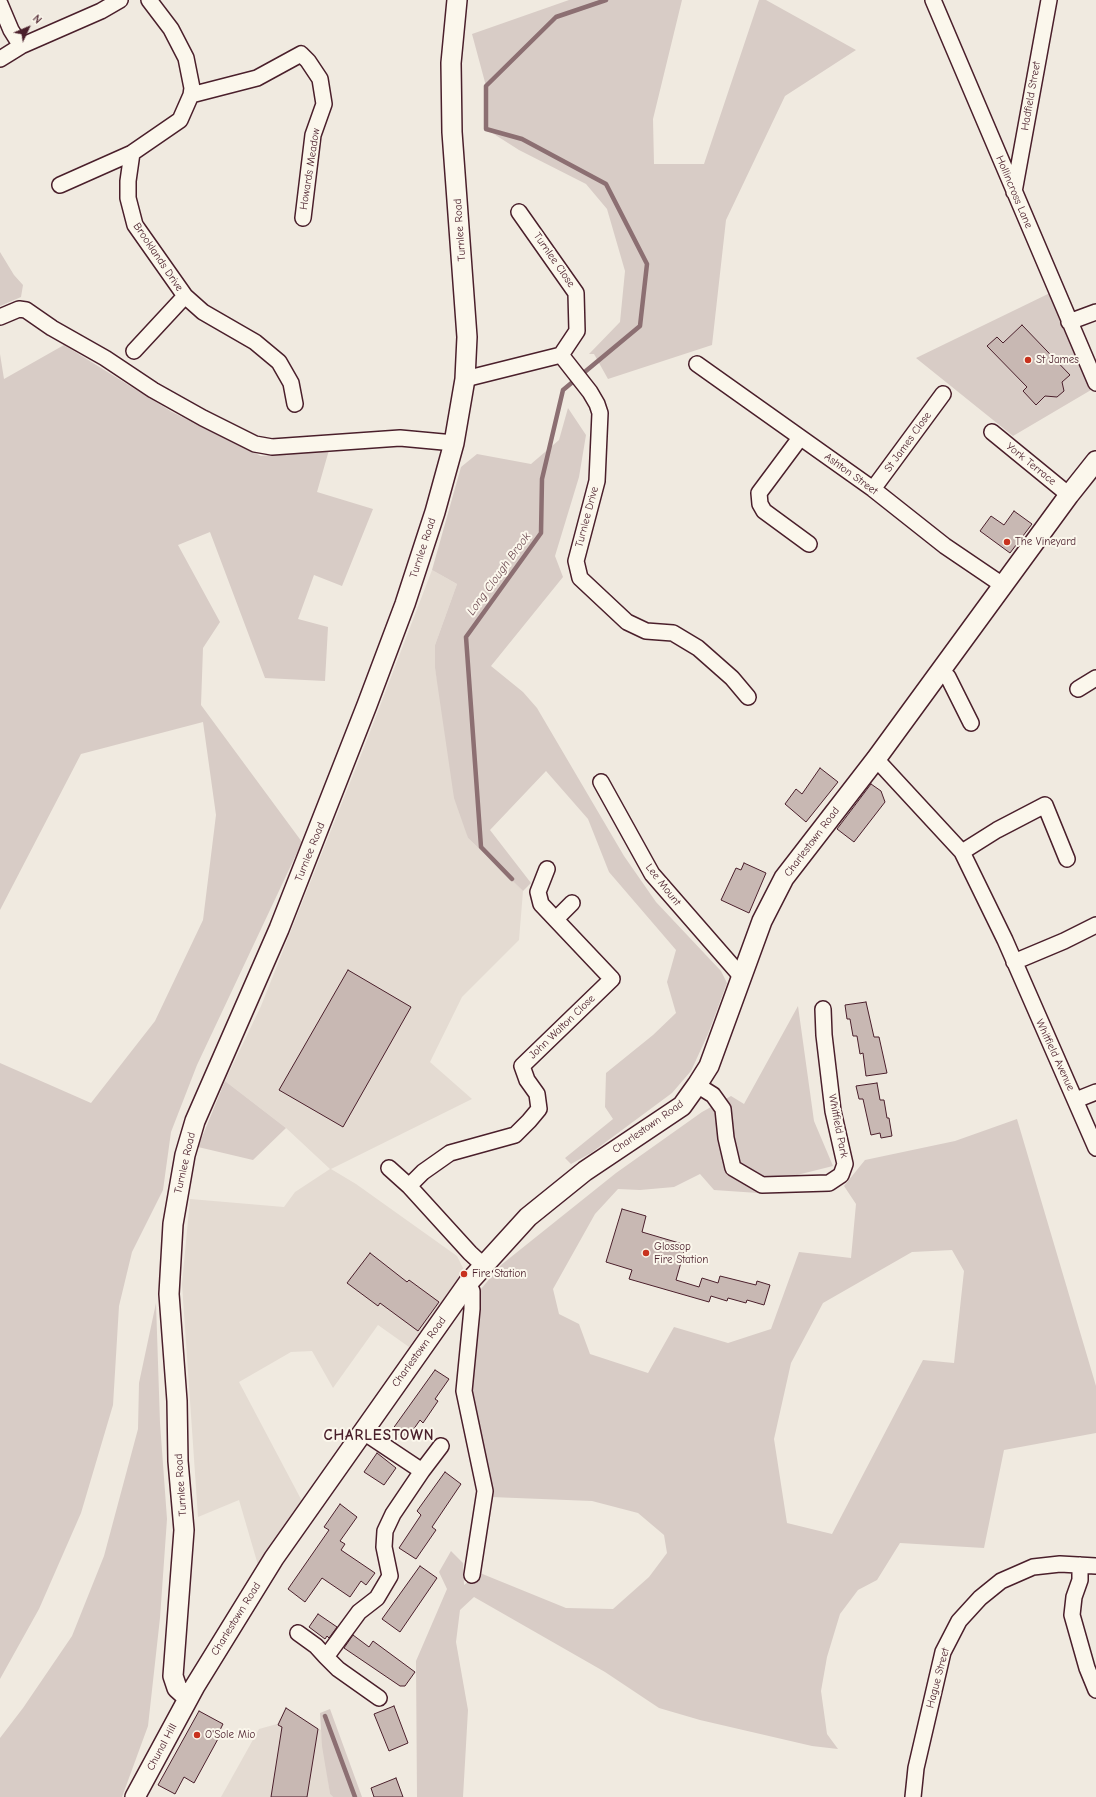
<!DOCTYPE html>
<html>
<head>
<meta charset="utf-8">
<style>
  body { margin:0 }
  #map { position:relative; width:1096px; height:1797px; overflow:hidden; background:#f0eae0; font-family:"Comic Neue",sans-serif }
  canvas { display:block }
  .north { position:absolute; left:8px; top:8px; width:40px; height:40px; -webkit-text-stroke:3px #fbf7ec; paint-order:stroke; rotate:46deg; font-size:11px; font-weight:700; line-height:16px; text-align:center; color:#4a1f2b }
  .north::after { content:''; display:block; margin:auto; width:14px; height:18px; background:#4a1f2b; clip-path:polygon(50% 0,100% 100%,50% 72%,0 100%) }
</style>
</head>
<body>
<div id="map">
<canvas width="1096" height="1797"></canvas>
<div class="north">N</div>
</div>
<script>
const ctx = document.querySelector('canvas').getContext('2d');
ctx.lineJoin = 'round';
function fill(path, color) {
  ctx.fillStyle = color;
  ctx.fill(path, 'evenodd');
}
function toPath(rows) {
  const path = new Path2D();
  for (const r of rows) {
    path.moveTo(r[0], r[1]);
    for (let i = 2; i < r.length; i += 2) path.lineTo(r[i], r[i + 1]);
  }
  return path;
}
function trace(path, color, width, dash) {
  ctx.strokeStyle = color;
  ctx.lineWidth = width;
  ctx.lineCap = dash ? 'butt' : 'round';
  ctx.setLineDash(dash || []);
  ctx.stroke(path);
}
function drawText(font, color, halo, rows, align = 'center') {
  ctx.font = font + ' "Comic Neue",sans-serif';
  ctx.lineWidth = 4;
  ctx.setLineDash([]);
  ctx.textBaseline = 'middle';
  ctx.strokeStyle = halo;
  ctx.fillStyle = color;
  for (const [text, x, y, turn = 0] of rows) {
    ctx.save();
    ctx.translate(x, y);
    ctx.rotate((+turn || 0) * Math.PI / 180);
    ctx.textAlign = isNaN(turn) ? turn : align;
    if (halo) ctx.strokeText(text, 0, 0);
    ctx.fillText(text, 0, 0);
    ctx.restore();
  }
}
fill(toPath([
  [432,570,457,584,435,645,435,668,468,838,523,891,519,940,462,997,430,1062,472,1099,331,1169,356,1184,457,1256,464,1270,409,1347,378,1325,333,1388,312,1351,291,1352,239,1382,303,1503,258,1565,239,1500,198,1517,182,1284,190,1199,284,1207,295,1192,330,1169,286,1128,225,1081,261,1006,365,745],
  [286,1707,321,1730,330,1794,333,1797,221,1797,259,1729,277,1724]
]), '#e4dbd2');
fill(toPath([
  [569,0,682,0,653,119,654,164,704,164,759,0,766,0,856,50,785,96,726,220,712,345,608,379,594,354,589,354,620,322,625,271,607,209,586,184,519,150,486,129,486,86,472,34],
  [0,252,14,275,23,285,21,297,0,306],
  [1050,293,1091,390,1013,436,916,358],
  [64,345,172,412,261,456,329,450,317,492,373,509,342,586,314,575,298,619,328,627,325,681,265,678,210,532,178,545,220,622,203,648,201,705,302,842,197,1065,171,1132,163,1190,132,1252,119,1306,113,1405,81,1513,39,1609,0,1679,0,1063,91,1103,155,1021,203,920,216,815,203,722,81,754,0,910,0,354,4,379],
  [568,408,586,435,579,477,555,556,563,577,491,666,523,692,537,708,624,856,656,902,721,971,727,983,708,1034,691,1071,672,1093,591,1153,571,1164,565,1158,613,1119,605,1107,606,1073,653,1035,676,1013,667,982,676,950,609,872,588,819,546,771,490,830,531,883,523,891,468,838,454,798,435,668,435,645,457,584,432,570,461,467,477,454,531,464,559,440],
  [798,1006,814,1121,833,1166,785,1178,758,1193,714,1190,700,1174,674,1187,640,1190,618,1189,595,1214,553,1289,559,1314,579,1324,590,1354,648,1373,674,1327,728,1343,771,1329,799,1252,851,1258,856,1204,844,1186,865,1160,955,1141,1017,1119,1096,1386,1096,1433,1004,1450,984,1548,900,1543,877,1580,858,1590,840,1614,827,1657,821,1691,827,1734,838,1749,812,1746,700,1720,659,1708,605,1672,474,1597,460,1610,456,1642,468,1710,463,1797,417,1797,416,1661,447,1589,439,1572,451,1551,463,1563,464,1585,480,1573,566,1608,613,1609,649,1577,667,1553,664,1535,638,1513,592,1501,491,1497,468,1383,476,1295,501,1265,616,1173,702,1112,731,1096,744,1104],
  [952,1250,964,1271,954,1363,923,1360,832,1534,787,1523,774,1439,791,1363,823,1303,912,1252],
  [225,1081,286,1128,253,1160,198,1147],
  [156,1303,160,1423,167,1519,160,1618,148,1726,122,1797,0,1797,0,1738,23,1708,72,1636,104,1556,138,1429,139,1383],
  [330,1709,362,1797,333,1797,330,1794,322,1746,320,1713]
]), '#d8ccc6');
trace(toPath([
  [512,879,481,847,466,637,541,533,542,479,563,390,640,326,647,264,606,184,522,139,486,129,486,86,556,17,606,0],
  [325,1716,355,1797]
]), '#8c6f72', 4.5);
const building = toPath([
  [1022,325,1070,375,1062,382,1064,391,1057,397,1045,396,1036,405,1023,391,1027,387,987,346,997,337,1003,343,1022,325],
  [1014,511,1032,524,1010,553,980,531,991,516,1004,525,1014,511],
  [820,768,838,782,806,822,785,804,796,789,802,794,820,768],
  [871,784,881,791,885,802,854,842,837,829,871,784],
  [744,863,766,873,749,913,721,900,736,868,741,870,744,863],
  [348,970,411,1007,343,1127,279,1090,348,970],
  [866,1002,874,1037,879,1037,887,1073,866,1076,863,1053,860,1054,857,1036,853,1036,850,1019,847,1019,845,1005,866,1002],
  [877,1083,880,1100,884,1100,887,1118,889,1118,892,1136,881,1138,880,1133,871,1135,863,1099,859,1099,856,1086,877,1083],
  [622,1209,646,1216,642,1232,686,1245,676,1280,699,1287,702,1278,718,1283,720,1276,756,1285,757,1281,770,1285,764,1305,747,1300,746,1303,728,1298,727,1301,711,1296,709,1302,629,1279,632,1270,606,1262,622,1209],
  [370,1253,407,1282,409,1280,439,1302,418,1331,380,1303,378,1306,347,1283,370,1253],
  [435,1370,449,1379,435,1399,438,1401,423,1423,420,1420,406,1440,392,1430,435,1370],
  [377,1453,396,1468,384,1485,364,1472,377,1453],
  [445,1472,461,1484,432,1527,436,1530,416,1559,399,1548,421,1515,417,1511,445,1472],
  [340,1504,357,1517,340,1541,345,1544,341,1550,375,1573,366,1585,361,1581,350,1597,322,1578,305,1602,288,1589,329,1530,324,1527,340,1504],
  [420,1566,437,1578,400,1632,382,1619,420,1566],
  [318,1614,337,1627,329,1638,327,1636,325,1639,309,1627,318,1614],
  [353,1635,369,1647,373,1641,415,1672,405,1686,400,1686,344,1648,353,1635],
  [394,1706,408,1743,389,1751,374,1714,394,1706],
  [286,1708,318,1729,307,1797,271,1797,282,1727,278,1725,286,1708],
  [199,1711,223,1724,217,1736,219,1737,194,1783,184,1777,175,1794,158,1785,199,1711],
  [396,1778,403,1797,374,1797,371,1788,396,1778]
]);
fill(building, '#c8b8b3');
trace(building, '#4a1f2b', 1);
const minor = toPath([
  [933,0,1096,383],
  [0,4,11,30,21,46],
  [0,59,21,46,101,11,120,0],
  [191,95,257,78,301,54,308,61,320,79,324,104,313,135,303,218],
  [132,153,128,181,128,198,135,225,185,296,203,312,255,342,279,362,291,383,295,404],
  [60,185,132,153,180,120,191,95,192,88,186,58,171,29,149,0],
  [1014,192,1049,0],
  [519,212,576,293,577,331,561,355],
  [0,317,19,309,26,310,52,328,105,358,153,390,203,418,255,444,272,447,400,438,454,443],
  [1069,322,1096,312],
  [134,351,185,296],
  [697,364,873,489,945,546,1004,586],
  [465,379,561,355,590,392,597,404,600,413,597,481,576,561,580,578,627,622,646,631,673,633,698,648,732,678,748,697],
  [992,432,1069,495],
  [800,438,759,493,760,504,764,511,809,544],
  [873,489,943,394],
  [940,671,948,677,971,723],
  [1078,689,1096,678],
  [876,759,962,852,1005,940,1096,1148],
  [601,782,652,874,741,976],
  [962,852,997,830,1045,805,1067,859],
  [556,919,572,903],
  [1014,962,1064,941,1096,925],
  [697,1085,713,1095,723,1109,726,1138,733,1168,762,1185,829,1183,841,1175,845,1164,833,1111,824,1035,823,1009],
  [1076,1100,1096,1092],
  [389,1168,409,1186,470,1253,483,1265],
  [409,1186,423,1172,450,1153,515,1135,529,1121,539,1109,537,1094,527,1080,522,1066,612,979,541,904,538,892,547,869],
  [468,1283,472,1291,472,1309,464,1391,485,1491,472,1575],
  [362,1431,422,1471,393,1514,385,1531,384,1547,390,1576,377,1598,359,1612,326,1657,338,1669,379,1698],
  [422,1471,441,1446],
  [1080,1565,1080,1580,1074,1597,1072,1615,1087,1668,1096,1690],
  [298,1633,316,1646,326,1657],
  [913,1797,916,1768,943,1652,959,1621,980,1598,1001,1581,1033,1567,1060,1564,1096,1566]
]);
const major = toPath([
  [188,1698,177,1688,173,1676,184,1530,178,1461,177,1401,169,1294,173,1224,185,1155,195,1121,279,929,367,705,405,604,435,512,454,443,465,379,467,337,452,132,451,63,457,0],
  [135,1797,195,1686,274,1558,468,1283,528,1217,585,1171,682,1106,697,1085,709,1066,762,921,784,878,876,759,1069,495,1096,461]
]);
trace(minor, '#4a1f2b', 18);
trace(major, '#4a1f2b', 22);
trace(minor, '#fbf7ec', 15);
trace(major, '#fbf7ec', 19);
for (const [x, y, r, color] of [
  [1028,360,4,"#c8321e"],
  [1007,542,4,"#c8321e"],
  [646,1253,4,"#c8321e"],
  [464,1274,4,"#c8321e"],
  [197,1735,4,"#c8321e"]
]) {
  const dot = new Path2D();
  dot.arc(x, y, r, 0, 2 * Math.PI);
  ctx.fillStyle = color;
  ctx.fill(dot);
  trace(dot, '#fbf7ec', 1.5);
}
drawText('11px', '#4a1f2b', '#fbf7ec', [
  ["Hadfield Street",1031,96,-80],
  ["Howards Meadow",310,169,-81],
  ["Hollincross Lane",1014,192,67],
  ["Turnlee Road",460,230,-94],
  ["Brooklands Drive",158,257,56],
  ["Turnlee Close",554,260,55],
  ["St James Close",908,442,-54],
  ["York Terrace",1031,464,39],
  ["Ashton Street",851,474,36],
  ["Turnlee Drive",587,517,-75],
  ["Turnlee Road",423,548,-72],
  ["Charlestown Road",812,842,-53],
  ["Turnlee Road",310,852,-68],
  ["Lee Mount",663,885,52],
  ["John Walton Close",562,1027,-44],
  ["Whitfield Avenue",1055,1055,65],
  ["Whitfield Park",838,1126,79],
  ["Charlestown Road",648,1127,-35],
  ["Turnlee Road",185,1163,-77],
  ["Charlestown Road",419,1352,-54],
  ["Turnlee Road",181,1485,-94],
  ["Charlestown Road",236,1619,-58],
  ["Hague Street",938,1678,-75],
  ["Chunal Hill",162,1747,-62]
]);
drawText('11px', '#4a1f2b', '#fbf7ec', [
  ["St James",1036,360],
  ["The Vineyard",1015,542],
  ["Glossop",654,1247],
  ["Fire Station",654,1260],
  ["Fire Station",472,1274],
  ["O'Sole Mio",205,1735]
], 'left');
drawText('italic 12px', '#704e55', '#fbf7ec', [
  ["Long Clough Brook",499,574,-54]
]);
ctx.letterSpacing = '1px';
drawText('bold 15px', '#4a1f2b', '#fbf7ec', [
  ["CHARLESTOWN",379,1436]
]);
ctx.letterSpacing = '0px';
</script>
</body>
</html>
